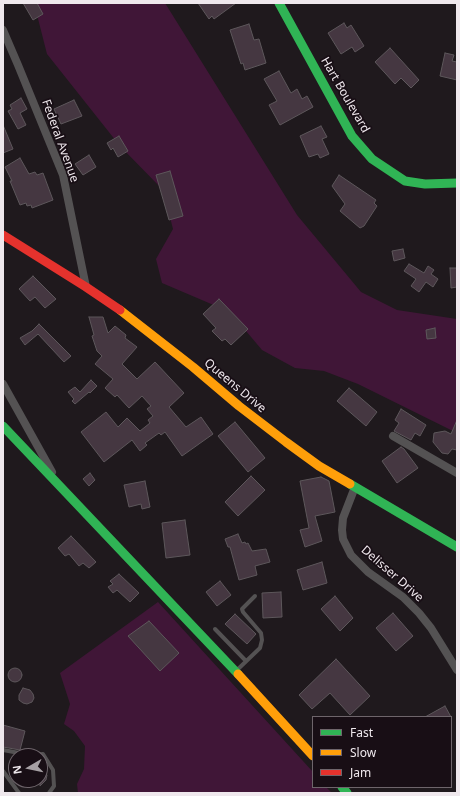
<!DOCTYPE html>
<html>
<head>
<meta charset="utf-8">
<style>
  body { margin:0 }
  #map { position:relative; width:460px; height:796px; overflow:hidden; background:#1f191d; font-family:"Noto Sans",sans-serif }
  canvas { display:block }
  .frame { position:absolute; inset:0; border:4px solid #efe8ed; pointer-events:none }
  .legend { position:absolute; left:312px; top:716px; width:140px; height:72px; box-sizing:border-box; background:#180e15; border:1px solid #6e656b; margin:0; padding:5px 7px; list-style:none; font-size:12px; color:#efe8ed }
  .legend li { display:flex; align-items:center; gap:8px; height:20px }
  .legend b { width:20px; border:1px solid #6e656b }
  .north { position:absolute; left:8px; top:748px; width:40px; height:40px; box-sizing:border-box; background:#180e15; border:1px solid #6e656b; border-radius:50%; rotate:261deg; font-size:11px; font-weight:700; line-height:16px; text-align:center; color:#efe8ed }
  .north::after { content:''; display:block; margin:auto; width:14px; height:18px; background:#a6a0a4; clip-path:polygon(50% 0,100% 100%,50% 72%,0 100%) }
</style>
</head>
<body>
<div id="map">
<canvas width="460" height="796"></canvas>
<div class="frame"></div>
<ul class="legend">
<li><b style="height:5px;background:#30b455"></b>Fast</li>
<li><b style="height:5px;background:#ff9f0a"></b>Slow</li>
<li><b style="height:5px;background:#e5322d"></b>Jam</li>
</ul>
<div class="north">N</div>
</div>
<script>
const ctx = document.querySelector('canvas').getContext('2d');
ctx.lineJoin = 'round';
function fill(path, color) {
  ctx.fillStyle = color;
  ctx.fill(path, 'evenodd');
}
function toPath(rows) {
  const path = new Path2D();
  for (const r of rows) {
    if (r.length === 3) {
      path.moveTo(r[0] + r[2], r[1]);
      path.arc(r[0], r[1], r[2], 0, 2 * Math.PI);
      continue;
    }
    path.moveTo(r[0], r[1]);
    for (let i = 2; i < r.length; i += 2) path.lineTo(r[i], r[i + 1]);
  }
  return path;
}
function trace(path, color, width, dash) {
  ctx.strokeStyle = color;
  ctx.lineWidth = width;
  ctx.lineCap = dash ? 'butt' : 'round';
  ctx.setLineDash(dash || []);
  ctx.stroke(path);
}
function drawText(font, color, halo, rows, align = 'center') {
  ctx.font = font + ' "Noto Sans",sans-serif';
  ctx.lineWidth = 3.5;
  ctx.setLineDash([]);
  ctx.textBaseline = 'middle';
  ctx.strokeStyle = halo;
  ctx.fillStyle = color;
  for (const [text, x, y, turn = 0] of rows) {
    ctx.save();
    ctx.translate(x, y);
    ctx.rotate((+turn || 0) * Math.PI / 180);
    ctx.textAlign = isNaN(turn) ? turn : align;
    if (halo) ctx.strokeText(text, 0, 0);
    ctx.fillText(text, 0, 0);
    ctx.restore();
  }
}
fill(toPath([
  [34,3,165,3,297,215,361,292,397,310,457,319,457,433,358,384,324,371,295,368,262,350,230,312,162,283,156,259,173,229,163,190,120,146,47,54],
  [158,602,313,772,313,787,326,787,332,793,78,793,77,784,84,769,85,746,74,731,64,724,70,704,60,673]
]), '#401637');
const building = toPath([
  [23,3,37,3,43,14,33,20,23,3],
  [198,3,236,3,214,19,212,16,209,19,198,3],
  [344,23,347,28,351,25,364,46,355,52,352,47,341,54,328,33,344,23],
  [249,24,254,40,259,39,266,63,245,70,243,63,241,64,230,30,249,24],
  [390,48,419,80,411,88,401,78,395,84,375,62,390,48],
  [445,53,454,55,452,61,457,62,457,80,440,76,445,53],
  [279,71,291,93,297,89,302,99,307,96,313,107,280,125,269,105,277,101,264,79,279,71],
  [21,98,27,109,20,113,26,125,18,129,8,111,12,109,10,105,21,98],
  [74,100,82,116,61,124,54,109,74,100],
  [3,125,13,149,3,153,3,125],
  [321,126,327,137,322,139,329,154,320,158,318,154,309,157,300,136,321,126],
  [119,136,128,151,118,157,113,148,111,150,107,143,119,136],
  [89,155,96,167,83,175,75,164,89,155],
  [20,158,29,174,35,172,37,175,43,173,53,200,32,208,31,205,27,206,26,203,20,205,10,181,12,181,5,167,20,158],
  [170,171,183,216,169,220,156,175,170,171],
  [339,175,376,200,374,203,377,206,364,226,360,228,340,211,345,204,332,186,339,175],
  [403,249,405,258,394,261,392,251,403,249],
  [409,264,424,273,428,266,434,270,431,274,438,279,433,287,426,282,419,292,411,286,416,279,404,271,409,264],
  [450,268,457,268,457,287,451,288,450,268],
  [33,276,56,299,45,308,35,297,30,301,19,289,33,276],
  [219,299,248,329,231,345,225,339,222,341,212,331,216,328,203,314,219,299],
  [89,317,103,317,108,333,115,326,126,335,125,338,137,347,122,364,137,379,155,362,184,393,169,407,186,427,201,417,213,434,182,456,165,432,161,435,159,433,145,443,147,445,140,451,132,440,104,462,81,432,106,412,118,427,127,418,140,431,150,423,148,420,153,416,147,409,151,406,142,396,129,408,117,395,115,397,105,388,113,379,95,364,102,356,97,351,92,336,94,335,89,317],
  [39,324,71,356,64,362,38,334,25,345,20,338,32,331,39,324],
  [435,328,436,338,427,339,426,330,435,328],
  [91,380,97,386,90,393,89,392,75,404,72,401,74,399,68,392,75,387,80,392,91,380],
  [349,388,377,412,366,426,337,401,349,388],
  [401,409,426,425,420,436,415,433,411,440,394,431,399,423,395,420,401,409],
  [457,420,457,450,452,449,448,454,442,453,433,442,434,433,445,431,451,434,457,420],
  [235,422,265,458,248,472,218,436,235,422],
  [401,447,404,449,418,468,397,483,382,461,401,447],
  [90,473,95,480,89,486,83,479,90,473],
  [251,476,265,490,238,516,225,502,251,476],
  [321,477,329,481,335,512,315,516,322,541,305,547,300,530,309,528,300,481,321,477],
  [145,481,150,507,142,509,141,504,129,507,124,485,145,481],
  [185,520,190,555,166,558,162,523,185,520],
  [238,534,242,543,245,542,246,544,248,543,252,551,266,549,270,562,255,566,257,575,239,580,230,547,228,547,225,539,238,534],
  [71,536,96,562,89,568,83,563,79,566,69,554,65,556,58,548,71,536],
  [322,562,327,583,303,590,297,570,322,562],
  [119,574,139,593,130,602,117,590,113,593,108,587,113,584,110,581,119,574],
  [220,581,231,595,217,606,206,592,220,581],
  [281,592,282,617,263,618,262,593,281,592],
  [335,596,353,618,340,631,321,609,335,596],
  [393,613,413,636,396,651,376,628,393,613],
  [235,614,256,634,247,644,225,624,235,614],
  [149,621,179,653,160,671,128,636,149,621],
  [336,659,370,696,350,715,330,693,312,709,299,695,336,659],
  [15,675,7],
  [23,688,30,690,33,694,34,698,32,702,27,704,23,703,19,700,19,695,23,688],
  [445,706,451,717,425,717,445,706],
  [3,725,25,731,20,750,3,747,3,725],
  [40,766,47,775,46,780,40,786,40,766]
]);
fill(building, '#453741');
trace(building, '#5d575b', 1);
trace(toPath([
  [215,629,246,661],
  [237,670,260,648,262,640,261,633,243,612,242,609,255,596],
  [3,750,30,755,43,754,53,770,54,786,49,793],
  [3,771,19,793]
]), '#545253', 4);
trace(toPath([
  [3,30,18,65,63,175,86,287],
  [3,384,52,472],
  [393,436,457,473],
  [355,487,343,518,342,530,343,539,351,555,368,572,403,597,419,613,431,628,457,670]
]), '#545253', 8);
trace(toPath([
  [279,3,352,136,372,159,405,181,425,184,457,183],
  [3,426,238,674],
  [350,484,457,547],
  [342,787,347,793]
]), '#30b455', 9);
trace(toPath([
  [120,310,193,367,239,406,286,442,319,466,350,484],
  [238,674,313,756]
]), '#ff9f0a', 9);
trace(toPath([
  [3,235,86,287,120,310]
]), '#e5322d', 9);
drawText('12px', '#efe8ed', '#180e15', [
  ["Hart Boulevard",345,95,60],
  ["Federal Avenue",60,141,70],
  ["Queens Drive",235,386,40],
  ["Delisser Drive",392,574,41]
]);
</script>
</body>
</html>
